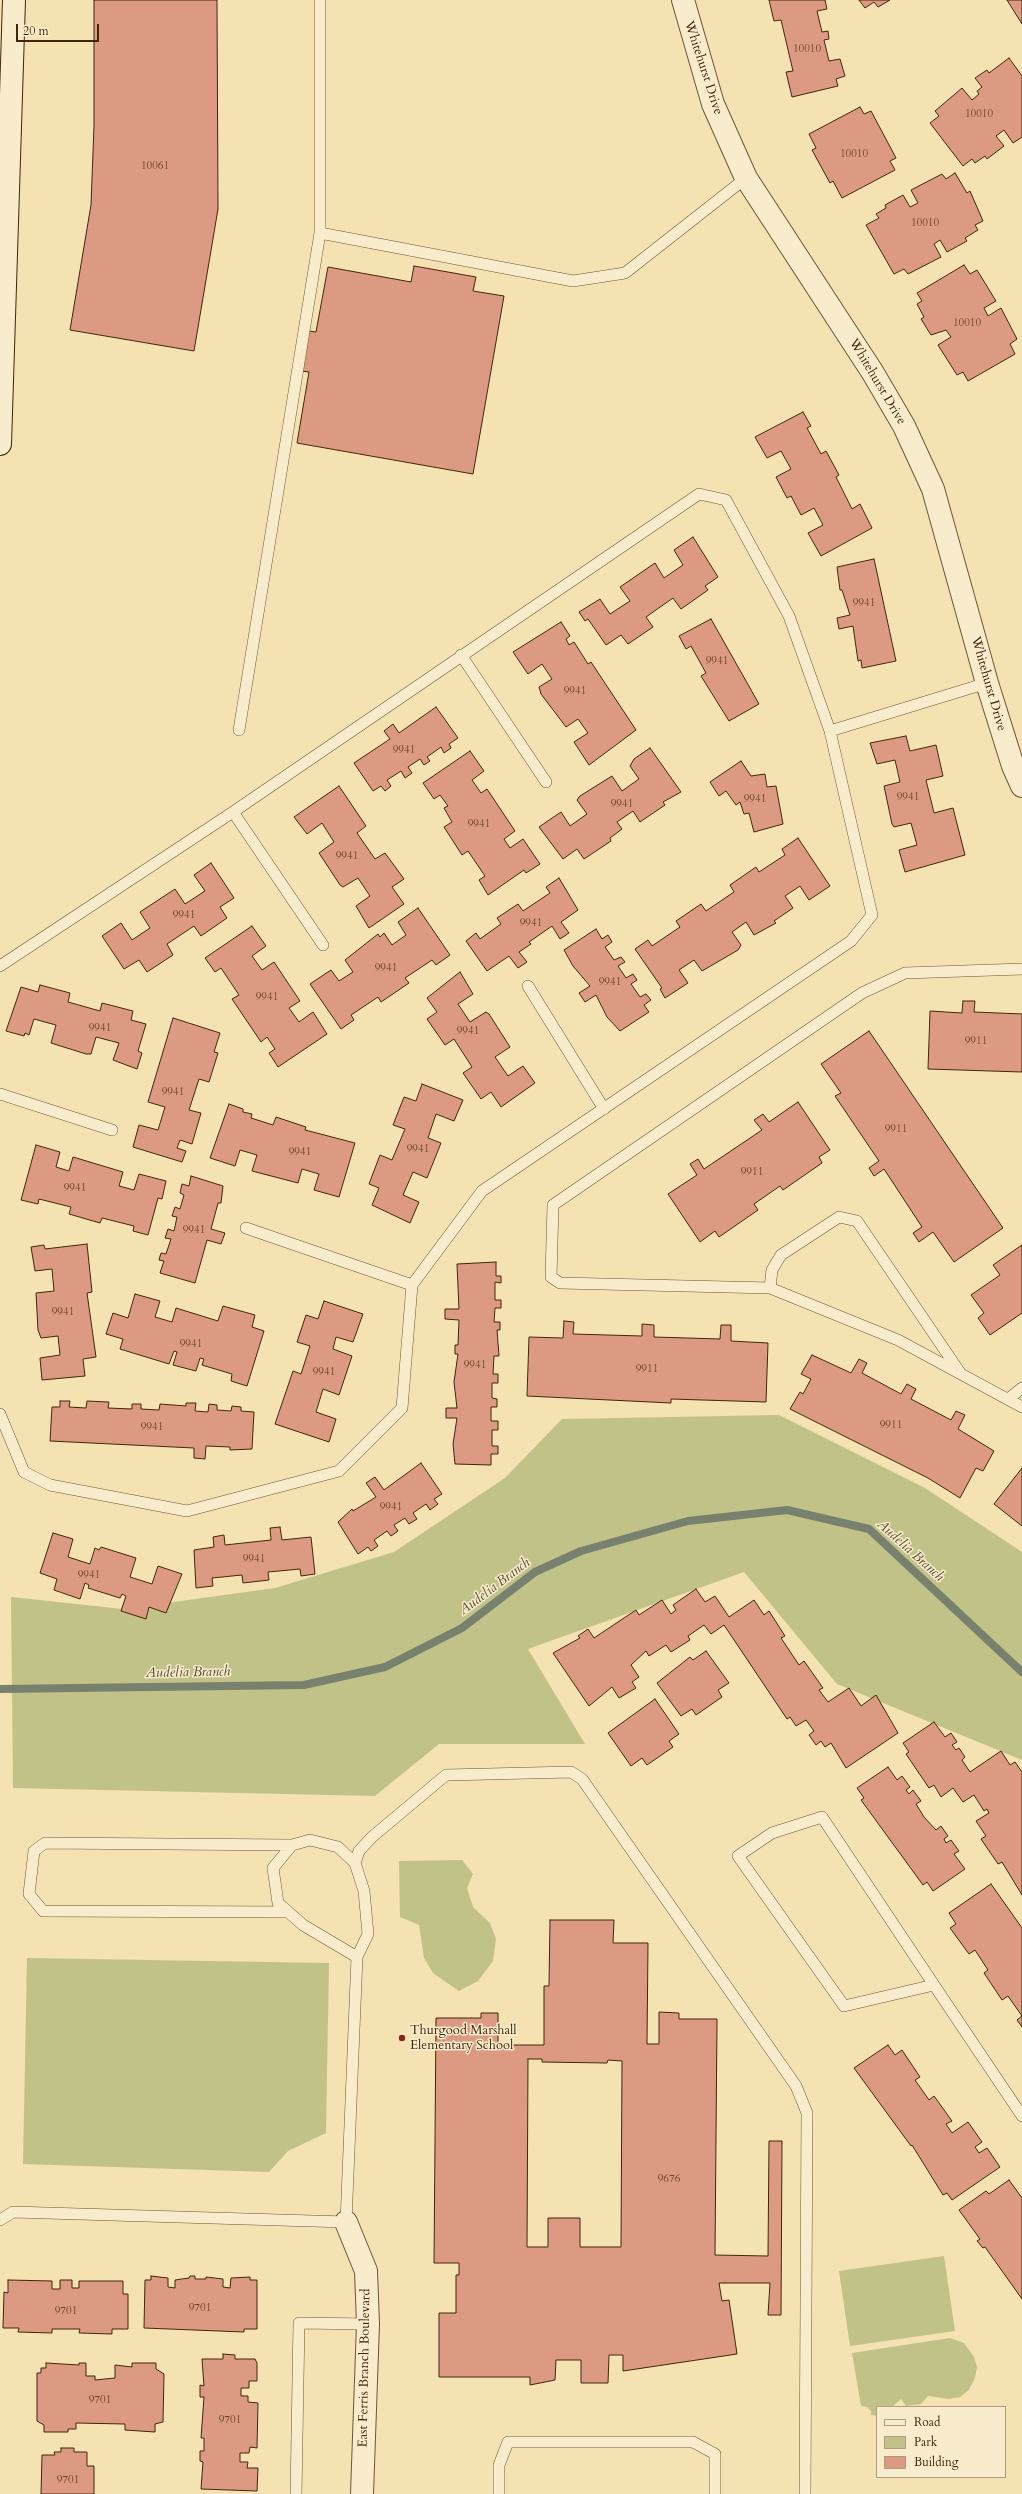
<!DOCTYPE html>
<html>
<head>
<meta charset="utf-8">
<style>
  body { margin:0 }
  #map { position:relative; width:1022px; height:2494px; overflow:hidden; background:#f4e2b2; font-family:Cardo,serif }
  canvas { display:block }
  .legend { position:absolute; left:876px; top:2406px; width:130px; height:72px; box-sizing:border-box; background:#f8eccd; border:1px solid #af9d7e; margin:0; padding:5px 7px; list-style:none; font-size:12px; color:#412708 }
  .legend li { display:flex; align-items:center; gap:8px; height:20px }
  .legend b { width:20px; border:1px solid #af9d7e }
  .scale { position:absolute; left:16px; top:24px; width:83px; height:18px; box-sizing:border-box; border:2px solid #412708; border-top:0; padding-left:5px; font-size:12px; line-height:14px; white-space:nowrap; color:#412708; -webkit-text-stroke:3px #f8eccd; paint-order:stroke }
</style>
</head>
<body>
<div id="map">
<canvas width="1022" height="2494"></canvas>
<ul class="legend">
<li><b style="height:5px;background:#f8eccd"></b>Road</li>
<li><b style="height:11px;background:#c1c288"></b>Park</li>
<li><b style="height:11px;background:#dd9a83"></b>Building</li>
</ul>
<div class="scale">20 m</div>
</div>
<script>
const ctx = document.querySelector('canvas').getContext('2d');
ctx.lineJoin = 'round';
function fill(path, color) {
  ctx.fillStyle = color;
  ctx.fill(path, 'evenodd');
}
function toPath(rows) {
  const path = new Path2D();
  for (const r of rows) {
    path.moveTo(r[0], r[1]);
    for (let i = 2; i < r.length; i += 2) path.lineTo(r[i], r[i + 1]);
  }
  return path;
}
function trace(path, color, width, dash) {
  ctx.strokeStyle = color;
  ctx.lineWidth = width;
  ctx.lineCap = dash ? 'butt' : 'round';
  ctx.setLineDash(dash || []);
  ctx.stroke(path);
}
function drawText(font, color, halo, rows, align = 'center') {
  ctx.font = font + ' Cardo,serif';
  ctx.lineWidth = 3;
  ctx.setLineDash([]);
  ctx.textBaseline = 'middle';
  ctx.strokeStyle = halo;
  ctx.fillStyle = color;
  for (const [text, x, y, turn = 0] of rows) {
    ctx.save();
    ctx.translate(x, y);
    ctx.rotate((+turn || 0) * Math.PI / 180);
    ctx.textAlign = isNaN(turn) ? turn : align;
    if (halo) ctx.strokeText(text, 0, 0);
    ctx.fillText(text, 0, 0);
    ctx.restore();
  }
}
fill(toPath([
  [779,1415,925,1488,1022,1552,1022,1760,837,1684,744,1572,528,1649,585,1744,439,1744,375,1796,13,1788,11,1597,123,1609,275,1588,394,1552,505,1478,562,1419],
  [462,1860,473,1874,467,1888,473,1907,490,1923,496,1939,493,1961,478,1981,459,1991,433,1973,424,1958,419,1925,400,1917,399,1861],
  [27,1958,329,1963,326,2133,288,2151,269,2172,23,2164],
  [944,2256,955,2331,850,2346,839,2271],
  [950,2338,964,2343,974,2357,977,2367,975,2378,969,2390,960,2397,949,2399,928,2396,921,2404,906,2406,901,2399,892,2407,877,2407,877,2416,871,2415,871,2411,867,2407,861,2406,852,2353]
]), '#c1c288');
trace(toPath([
  [0,1689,304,1685,385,1667,462,1628,535,1572,581,1551,688,1521,787,1510,869,1529,1022,1672]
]), '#78816d', 8);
const building = toPath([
  [94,0,217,0,218,209,194,351,70,330,91,205,94,126,94,0],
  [769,0,825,0,827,9,817,11,822,32,828,31,829,39,824,40,829,61,840,59,845,76,836,79,838,86,792,97,786,72,793,71,781,20,774,21,769,0],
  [859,0,890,0,878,7,874,2,865,8,859,0],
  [1007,0,1022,0,1022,24,1007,0],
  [1009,58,1022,76,1022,137,1013,143,1004,130,996,136,1004,146,987,159,985,156,975,163,972,159,963,166,930,123,939,116,935,111,962,88,972,100,979,94,977,91,982,87,975,78,987,70,989,73,1009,58],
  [860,107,864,114,871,111,896,158,890,161,895,170,842,198,833,181,830,183,812,150,816,148,809,134,860,107],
  [955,173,967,193,970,191,983,221,975,225,978,230,965,238,967,241,947,252,940,240,934,244,941,257,908,274,904,269,894,274,866,225,879,218,876,214,886,208,885,205,903,195,910,207,918,203,911,190,942,174,946,179,955,173],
  [964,265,970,274,977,270,996,301,984,308,988,316,1001,308,1017,339,1010,344,1015,354,968,381,963,372,957,375,938,345,951,337,946,330,931,335,921,319,924,317,917,304,922,301,917,293,964,265],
  [414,266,476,277,473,291,504,296,473,474,297,443,309,372,301,371,309,331,316,332,328,267,411,282,414,266],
  [803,412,811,426,807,428,821,454,826,451,839,475,836,477,852,509,860,504,872,528,821,556,808,533,823,525,814,508,801,515,791,496,787,498,776,477,791,469,781,451,767,458,755,437,803,412],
  [693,537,718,577,705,586,708,590,681,609,673,598,646,617,653,627,628,644,621,635,606,645,588,619,585,621,579,612,600,599,610,614,630,601,620,587,655,563,664,578,683,565,674,550,693,537],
  [874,559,896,661,862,668,861,660,858,661,853,626,839,629,837,618,850,615,842,590,840,590,837,567,874,559],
  [711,619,759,704,729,721,701,676,706,673,691,646,686,649,679,636,711,619],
  [561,622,570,636,566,639,569,645,574,642,588,664,591,662,636,730,589,765,574,742,588,733,578,719,566,727,541,694,539,687,552,679,542,664,528,674,513,652,561,622],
  [436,707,458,738,449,744,451,748,444,753,441,747,427,757,430,761,424,765,420,759,408,767,412,773,405,778,401,771,387,780,391,786,385,791,381,786,373,791,354,763,390,739,384,731,393,724,399,733,436,707],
  [906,736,910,751,936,745,943,776,926,780,934,813,953,808,965,855,905,872,899,850,917,845,911,823,894,827,892,824,884,786,900,782,895,760,877,764,870,743,906,736],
  [650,748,681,792,663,802,665,805,640,822,633,811,617,822,622,829,610,838,611,841,584,859,577,849,563,859,539,827,561,812,570,826,587,814,577,800,580,796,612,776,622,791,639,779,630,766,634,759,650,748],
  [470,751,484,771,472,780,481,793,487,789,515,831,504,839,510,848,523,839,540,864,526,873,524,870,488,895,479,880,485,876,468,851,462,855,444,827,452,822,444,808,448,806,440,795,434,799,423,783,470,751],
  [741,761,751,776,765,774,767,787,776,786,783,824,754,832,749,813,744,814,740,802,736,805,726,791,719,796,710,782,741,761],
  [339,786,366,826,357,833,375,859,385,853,404,879,392,887,404,904,369,928,356,906,370,896,358,878,343,887,340,885,319,853,334,842,322,823,307,834,294,817,339,786],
  [798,838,830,886,809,900,800,886,785,896,793,908,774,921,776,923,754,935,746,922,732,932,741,945,738,950,702,971,694,960,679,970,688,983,665,998,660,989,662,988,635,949,648,940,652,946,680,927,676,921,701,904,706,911,734,892,730,885,756,867,759,872,785,855,782,849,798,838],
  [211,863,234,898,220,907,227,918,201,936,194,926,167,944,173,955,147,972,139,960,124,969,102,936,121,923,132,940,150,928,140,912,175,889,185,904,205,891,194,875,211,863],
  [559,878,578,910,561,922,569,933,560,939,552,926,529,942,531,944,519,952,527,962,518,968,509,956,487,971,466,941,476,933,480,939,501,924,497,918,518,904,523,911,550,893,546,887,559,878],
  [418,908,450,955,436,965,432,960,405,978,409,983,381,1002,378,997,351,1015,354,1020,341,1029,310,984,331,970,339,981,353,972,345,960,378,934,380,937,384,933,392,945,406,935,398,922,418,908],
  [252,926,266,946,252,956,262,970,274,962,300,1001,289,1008,299,1022,313,1012,327,1034,278,1067,269,1053,275,1049,267,1037,261,1042,232,999,239,995,221,968,215,972,205,958,252,926],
  [596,929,602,939,608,935,612,942,605,947,614,960,621,957,625,962,618,966,626,978,633,974,637,980,631,984,640,997,646,994,651,1000,644,1005,649,1012,620,1031,607,1017,596,995,585,1002,579,993,590,986,573,966,564,950,596,929],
  [460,972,473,994,458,1004,470,1022,486,1012,489,1014,510,1047,495,1057,508,1076,523,1066,535,1083,501,1107,491,1092,481,1099,463,1073,472,1067,454,1039,445,1045,427,1019,437,1012,427,998,460,972],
  [40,985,70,993,68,1002,100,1011,102,1003,133,1011,131,1020,146,1024,138,1051,142,1053,137,1069,113,1060,119,1043,96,1037,91,1054,86,1054,51,1043,56,1025,34,1019,29,1035,25,1033,24,1036,6,1031,21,987,38,992,40,985],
  [963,1001,975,1001,974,1012,1022,1014,1022,1072,928,1069,930,1011,962,1013,963,1001],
  [173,1018,220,1033,214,1052,218,1053,209,1082,199,1079,189,1110,201,1113,192,1144,180,1140,177,1148,186,1151,182,1162,133,1147,139,1125,158,1130,165,1107,148,1102,173,1018],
  [869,1031,1003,1228,954,1262,933,1232,919,1242,913,1233,922,1227,884,1169,874,1176,869,1168,879,1161,835,1096,841,1093,821,1064,869,1031],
  [422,1084,463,1100,454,1121,436,1114,428,1138,441,1143,427,1178,413,1172,403,1195,419,1202,410,1223,372,1205,379,1188,369,1184,380,1155,392,1160,405,1129,393,1125,404,1097,416,1101,422,1084],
  [798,1102,830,1150,819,1157,822,1163,783,1190,780,1186,754,1204,758,1210,719,1237,715,1231,700,1242,668,1194,697,1175,690,1164,698,1159,704,1169,762,1130,754,1120,763,1114,769,1122,798,1102],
  [229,1104,243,1109,243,1112,252,1114,251,1118,273,1125,276,1117,306,1127,305,1130,355,1143,339,1197,314,1190,319,1174,302,1169,298,1183,252,1171,257,1155,240,1150,235,1166,210,1158,229,1104],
  [36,1145,60,1152,56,1167,69,1171,73,1157,123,1172,119,1186,134,1190,139,1174,166,1181,162,1199,158,1198,148,1235,133,1231,134,1226,102,1218,100,1223,69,1214,71,1207,39,1199,38,1204,21,1200,36,1145],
  [191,1176,223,1186,221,1203,218,1203,211,1229,225,1233,221,1244,207,1240,195,1283,160,1273,164,1261,159,1260,161,1253,166,1254,171,1239,165,1238,168,1229,174,1231,177,1217,172,1216,175,1207,180,1209,184,1195,180,1193,182,1184,189,1186,191,1176],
  [87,1244,92,1292,87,1293,96,1357,83,1359,85,1376,42,1380,40,1358,60,1355,58,1336,41,1338,38,1330,36,1293,54,1291,52,1269,35,1271,31,1247,44,1245,45,1249,87,1244],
  [1022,1245,1022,1313,990,1335,978,1318,984,1313,971,1295,1000,1275,993,1265,1022,1245],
  [496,1262,496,1276,501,1276,501,1283,495,1282,495,1300,501,1300,501,1308,495,1308,494,1322,500,1322,500,1330,497,1330,499,1356,494,1356,493,1374,498,1374,498,1383,492,1383,492,1398,497,1399,497,1407,491,1407,491,1421,498,1421,498,1430,492,1430,492,1446,498,1446,498,1454,491,1454,491,1465,455,1464,453,1444,457,1418,446,1418,446,1408,457,1408,454,1382,458,1354,455,1354,455,1345,458,1345,459,1320,445,1319,445,1309,459,1309,457,1264,496,1262],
  [135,1294,160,1301,155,1317,172,1322,176,1308,218,1321,223,1306,255,1315,252,1327,264,1331,247,1386,231,1381,232,1374,202,1365,204,1359,200,1358,196,1371,173,1365,177,1352,174,1351,169,1364,120,1349,123,1339,106,1334,113,1313,128,1318,135,1294],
  [324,1301,363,1314,353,1342,336,1337,333,1349,352,1356,339,1395,323,1389,316,1412,336,1419,329,1442,275,1424,293,1371,301,1374,310,1346,297,1342,306,1315,318,1319,324,1301],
  [564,1321,574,1322,573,1334,642,1336,642,1324,654,1325,654,1337,720,1339,721,1325,731,1325,731,1341,768,1343,766,1402,671,1399,671,1403,527,1396,529,1337,563,1338,564,1321],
  [812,1355,851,1373,859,1359,867,1363,862,1373,901,1394,907,1384,916,1389,911,1399,951,1420,956,1411,965,1415,958,1429,994,1451,983,1471,976,1468,960,1498,928,1478,790,1409,800,1392,803,1394,811,1379,801,1374,812,1355],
  [60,1401,70,1401,69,1407,86,1408,87,1401,109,1402,108,1408,132,1409,132,1404,141,1404,141,1409,159,1410,160,1404,186,1406,186,1403,196,1403,195,1411,208,1412,209,1404,217,1405,217,1410,231,1411,232,1406,241,1407,241,1411,254,1412,252,1449,230,1450,230,1447,206,1446,205,1459,194,1458,194,1448,50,1441,52,1407,60,1407,60,1401],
  [421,1463,442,1494,434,1499,438,1504,430,1510,426,1504,413,1513,417,1519,409,1524,405,1518,394,1525,398,1531,391,1536,387,1531,374,1540,378,1546,371,1551,368,1547,358,1554,338,1522,352,1509,353,1511,376,1497,366,1483,375,1477,384,1490,421,1463],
  [1022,1468,1022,1526,994,1504,1022,1468],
  [280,1527,282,1540,311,1537,315,1574,301,1576,300,1569,268,1572,269,1580,243,1583,242,1575,212,1578,213,1586,196,1588,194,1550,214,1547,213,1537,224,1535,225,1545,271,1540,270,1528,280,1527],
  [53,1533,73,1539,68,1557,90,1564,95,1548,99,1550,101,1547,136,1558,130,1577,152,1584,158,1566,182,1574,166,1613,149,1607,146,1619,121,1611,126,1596,122,1594,120,1598,88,1588,89,1585,85,1583,80,1599,54,1590,57,1579,40,1573,53,1533],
  [696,1589,705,1602,715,1596,729,1617,754,1600,764,1615,769,1611,785,1636,781,1638,799,1665,804,1661,823,1688,819,1690,828,1702,849,1688,861,1706,876,1695,898,1733,846,1768,831,1743,825,1747,821,1741,816,1745,809,1735,814,1731,806,1720,796,1726,790,1717,787,1719,724,1625,711,1634,704,1625,688,1636,690,1640,671,1652,666,1645,649,1656,646,1651,631,1665,639,1677,632,1682,636,1688,619,1698,612,1687,589,1706,553,1653,580,1638,578,1636,588,1629,594,1638,636,1610,639,1615,662,1600,671,1614,676,1610,673,1605,696,1589],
  [706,1651,729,1683,718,1690,722,1697,696,1715,692,1709,681,1716,657,1683,690,1657,693,1660,706,1651],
  [655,1699,679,1734,669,1741,673,1747,647,1765,642,1758,631,1766,608,1733,655,1699],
  [934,1722,945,1737,951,1733,957,1742,952,1745,956,1750,959,1748,965,1757,962,1760,970,1772,1001,1751,1010,1765,1015,1762,1022,1772,1022,1895,1002,1862,998,1864,981,1839,986,1836,976,1821,989,1813,987,1809,984,1811,974,1795,963,1802,953,1788,941,1797,934,1785,929,1788,906,1754,909,1752,903,1743,934,1722],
  [888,1767,897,1780,902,1776,910,1787,906,1790,909,1794,913,1790,921,1801,916,1804,924,1817,936,1830,941,1826,948,1836,944,1839,946,1843,951,1840,959,1851,954,1854,965,1869,933,1891,927,1882,923,1885,861,1800,864,1798,857,1788,888,1767],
  [991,1884,1022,1928,1022,2016,1008,1996,1002,2000,984,1973,988,1970,975,1950,969,1954,950,1928,956,1924,949,1913,991,1884],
  [550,1920,614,1920,613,1943,648,1943,647,2044,659,2044,659,2012,679,2013,679,2019,717,2019,715,2255,768,2256,769,2141,782,2141,781,2315,768,2315,770,2283,719,2283,722,2301,729,2300,737,2354,623,2371,623,2355,609,2355,608,2383,581,2383,581,2360,556,2360,555,2380,530,2385,530,2377,439,2377,439,2313,456,2313,456,2275,459,2275,459,2263,434,2263,436,2018,481,2018,481,2013,498,2013,498,2045,544,2045,544,1986,549,1986,550,1920],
  [528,2059,542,2059,542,2062,607,2063,608,2060,622,2061,621,2247,580,2247,580,2218,548,2218,548,2247,527,2247,528,2059],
  [1022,2016,1022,2027,1017,2020,1022,2016],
  [888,2045,895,2055,902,2050,920,2077,915,2080,929,2100,934,2096,952,2121,946,2124,952,2133,968,2122,982,2142,975,2147,979,2153,987,2148,1000,2167,952,2200,947,2193,943,2195,912,2145,911,2146,854,2068,888,2045],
  [1009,2180,1022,2198,1022,2299,985,2247,983,2248,977,2241,980,2239,959,2210,986,2191,989,2194,1009,2180],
  [151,2276,168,2278,168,2287,175,2288,175,2280,189,2278,190,2276,195,2276,195,2279,206,2279,206,2277,223,2279,223,2287,230,2288,231,2278,250,2277,250,2280,257,2280,257,2329,244,2329,244,2332,144,2328,145,2280,151,2280,151,2276],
  [8,2280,52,2281,52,2289,60,2289,60,2280,72,2280,72,2288,79,2288,79,2281,123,2281,123,2294,128,2294,128,2329,112,2329,112,2334,79,2333,80,2329,52,2329,52,2333,18,2332,19,2328,3,2328,4,2292,8,2293,8,2280],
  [223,2354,235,2355,235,2359,255,2359,257,2363,257,2381,249,2381,249,2388,241,2388,241,2396,248,2396,248,2402,258,2403,257,2448,250,2447,249,2453,240,2453,240,2462,248,2462,247,2468,258,2468,257,2491,201,2489,203,2462,200,2461,200,2451,204,2451,204,2438,201,2438,204,2397,200,2397,200,2385,204,2386,202,2359,223,2359,223,2354],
  [46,2363,79,2365,79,2363,86,2363,86,2376,95,2376,95,2380,115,2378,115,2365,132,2367,132,2363,156,2363,156,2369,164,2374,163,2422,155,2424,155,2432,125,2430,125,2424,76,2423,76,2429,68,2429,68,2432,44,2432,44,2425,37,2421,37,2373,41,2373,41,2368,46,2368,46,2363],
  [61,2448,74,2448,74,2452,87,2452,87,2466,94,2466,94,2494,41,2494,42,2455,55,2455,54,2452,61,2452,61,2448]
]);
fill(building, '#dd9a83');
trace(building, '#412708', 1);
const service = toPath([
  [320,233,573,281,625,273,746,178],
  [461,655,546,782],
  [239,730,320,233,320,0],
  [830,731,987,683],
  [233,812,323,945],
  [0,966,233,812,699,494,726,500,789,616,830,731,872,915,851,941,482,1191,412,1285,402,1408,339,1471,187,1511,50,1485,24,1472,0,1414],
  [1022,969,905,973,862,993,553,1205,551,1277,560,1283,770,1288,898,1340,1022,1407],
  [528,986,604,1109],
  [0,1094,112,1130],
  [246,1228,412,1285],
  [770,1288,772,1270,781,1255,839,1217,857,1221,961,1374],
  [1008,1399,1022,1388],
  [822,1817,934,1985,844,2006,738,1856,772,1833,822,1817],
  [355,1863,359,1851,372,1837,446,1775,571,1772,582,1779,796,2086,807,2113,805,2494],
  [288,1912,43,1911,29,1894,34,1851,45,1843,292,1845],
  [934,1985,1022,2116],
  [0,2220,13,2212,346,2222,357,1957,368,1934,364,1891,355,1863,338,1847,310,1840,292,1845,273,1868,278,1903,303,1925,357,1957],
  [296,2494,299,2323,368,2324],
  [499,2494,499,2465,508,2442,693,2442,715,2454,715,2494]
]);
const minor = toPath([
  [346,2222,366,2271,368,2324,362,2494]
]);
const tertiary = toPath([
  [683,0,713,104,746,178,873,373,904,426,933,489,987,683,1013,766,1022,786]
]);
const secondary = toPath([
  [0,444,14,0]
]);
trace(service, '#6e5632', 12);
trace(minor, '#6e5632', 24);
trace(tertiary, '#6e5632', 24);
trace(secondary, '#412708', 24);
trace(service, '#f8eccd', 11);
trace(minor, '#f8eccd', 22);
trace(tertiary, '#f8eccd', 22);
trace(secondary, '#f8eccd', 22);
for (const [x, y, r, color] of [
  [402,2038,4,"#8f2418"]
]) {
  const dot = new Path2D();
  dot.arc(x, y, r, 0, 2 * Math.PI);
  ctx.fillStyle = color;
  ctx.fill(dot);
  trace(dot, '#f8eccd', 1.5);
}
drawText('11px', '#684427', null, [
  ["10010",807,49],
  ["10010",979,114],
  ["10010",854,154],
  ["10061",155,166],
  ["10010",925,223],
  ["10010",967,323],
  ["9941",864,603],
  ["9941",717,661],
  ["9941",575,691],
  ["9941",404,750],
  ["9941",908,797],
  ["9941",755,799],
  ["9941",622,804],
  ["9941",479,824],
  ["9941",347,856],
  ["9941",184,915],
  ["9941",531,923],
  ["9941",386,968],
  ["9941",610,982],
  ["9941",267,997],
  ["9941",100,1028],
  ["9941",468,1031],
  ["9911",976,1041],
  ["9941",173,1092],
  ["9911",896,1129],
  ["9941",418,1149],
  ["9941",300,1152],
  ["9911",752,1172],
  ["9941",75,1188],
  ["9941",194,1230],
  ["9941",63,1312],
  ["9941",191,1344],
  ["9941",475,1365],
  ["9911",647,1369],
  ["9941",324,1372],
  ["9911",891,1425],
  ["9941",152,1427],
  ["9941",391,1507],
  ["9941",254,1559],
  ["9941",89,1575],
  ["9676",669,2179],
  ["9701",200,2308],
  ["9701",66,2311],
  ["9701",100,2400],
  ["9701",230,2420],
  ["9701",68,2480]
]);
drawText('13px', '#412708', '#f8eccd', [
  ["Whitehurst Drive",703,68,72],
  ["Whitehurst Drive",877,382,59],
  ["Whitehurst Drive",988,684,74],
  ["East Ferris Branch Boulevard",365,2368,-89]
]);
drawText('13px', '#412708', '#f8eccd', [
  ["Thurgood Marshall",410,2031],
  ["Elementary School",410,2046]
], 'left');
drawText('italic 14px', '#584c32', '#f8eccd', [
  ["Audelia Branch",910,1551,42],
  ["Audelia Branch",495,1587,-37],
  ["Audelia Branch",188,1673,-1]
]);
</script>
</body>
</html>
